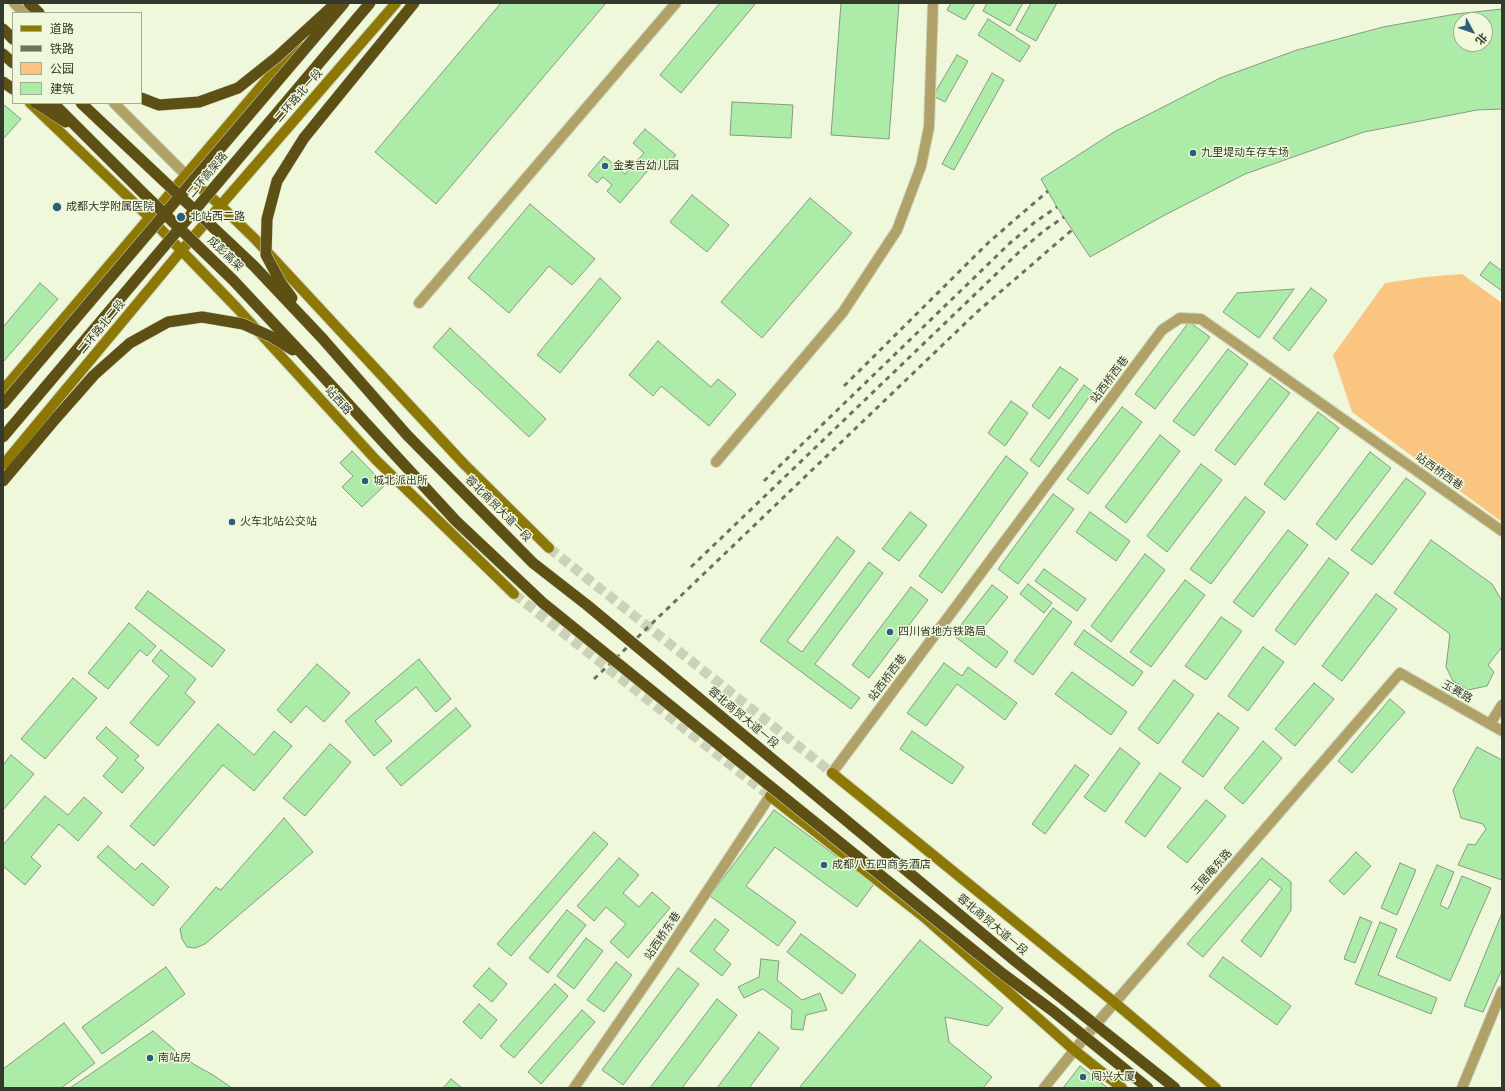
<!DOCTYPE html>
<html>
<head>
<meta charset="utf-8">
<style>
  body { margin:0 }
  #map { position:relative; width:1505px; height:1091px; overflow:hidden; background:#f0f8db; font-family:"Times New Roman","Noto Sans SC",serif }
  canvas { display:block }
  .frame { position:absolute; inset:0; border:4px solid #35382d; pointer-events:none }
  .legend { position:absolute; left:12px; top:12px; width:130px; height:92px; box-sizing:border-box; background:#f0f8db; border:1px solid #a5ab95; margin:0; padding:5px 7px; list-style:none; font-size:12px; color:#35382d }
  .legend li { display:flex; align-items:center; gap:8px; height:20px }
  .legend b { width:20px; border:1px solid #a5ab95 }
  .north { position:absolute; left:1453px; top:12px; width:40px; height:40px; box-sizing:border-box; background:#f0f8db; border:1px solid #a5ab95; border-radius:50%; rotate:130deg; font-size:11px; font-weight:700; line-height:16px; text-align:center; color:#35382d }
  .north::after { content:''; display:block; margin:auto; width:14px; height:18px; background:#2c5e7b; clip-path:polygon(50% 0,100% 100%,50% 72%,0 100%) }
</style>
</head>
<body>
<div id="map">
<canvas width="1505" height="1091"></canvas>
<div class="frame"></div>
<ul class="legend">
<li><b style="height:5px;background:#8e7805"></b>道路</li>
<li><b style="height:5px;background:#6e7262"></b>铁路</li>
<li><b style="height:11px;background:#fac481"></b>公园</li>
<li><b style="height:11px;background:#aceca8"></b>建筑</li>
</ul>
<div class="north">北</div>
</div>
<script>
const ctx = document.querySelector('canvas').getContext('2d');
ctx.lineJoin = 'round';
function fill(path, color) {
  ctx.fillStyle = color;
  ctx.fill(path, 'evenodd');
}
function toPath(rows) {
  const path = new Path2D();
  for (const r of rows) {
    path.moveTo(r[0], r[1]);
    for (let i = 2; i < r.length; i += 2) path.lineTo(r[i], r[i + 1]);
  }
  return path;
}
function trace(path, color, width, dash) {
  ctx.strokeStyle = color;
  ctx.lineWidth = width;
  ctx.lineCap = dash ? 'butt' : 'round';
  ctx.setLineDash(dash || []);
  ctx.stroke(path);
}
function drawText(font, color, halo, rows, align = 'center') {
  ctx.font = font + ' "Times New Roman","Noto Sans SC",serif';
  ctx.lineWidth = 3;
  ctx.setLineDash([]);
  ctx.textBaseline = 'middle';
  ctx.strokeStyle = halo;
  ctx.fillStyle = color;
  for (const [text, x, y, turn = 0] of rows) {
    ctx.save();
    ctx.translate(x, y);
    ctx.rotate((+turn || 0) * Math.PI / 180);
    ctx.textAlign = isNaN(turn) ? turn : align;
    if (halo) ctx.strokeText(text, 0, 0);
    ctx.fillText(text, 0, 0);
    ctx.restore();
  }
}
fill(toPath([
  [1462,274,1502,303,1502,522,1352,412,1333,355,1385,283,1426,277]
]), '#fac481');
const building = toPath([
  [501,3,606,3,436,204,375,152,501,3],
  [720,3,756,3,681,93,660,75,720,3],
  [841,3,899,3,889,139,831,135,841,3],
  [951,3,975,3,965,20,947,10,951,3],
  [987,3,1023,3,1010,26,983,11,987,3],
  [1031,3,1057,3,1036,41,1016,30,1031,3],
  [1502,9,1502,109,1477,110,1364,132,1245,174,1163,216,1090,257,1057,207,1041,179,1114,132,1220,78,1297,50,1383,27,1456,14,1502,9],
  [1461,20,1485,20,1485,44,1461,44,1461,20],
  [988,19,1030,46,1020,62,978,35,988,19],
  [957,55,968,61,945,102,933,96,957,55],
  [992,73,1004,80,954,170,942,164,992,73],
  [732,102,793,105,791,138,730,135,732,102],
  [3,104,21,119,3,139,3,104],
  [645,129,676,155,664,170,655,162,620,203,607,191,612,185,603,177,597,183,588,175,604,156,625,174,644,153,633,143,645,129],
  [692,195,729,225,707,252,670,222,692,195],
  [810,198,852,233,762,338,721,302,810,198],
  [530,204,595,259,572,285,549,266,509,313,468,278,530,204],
  [1490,262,1502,271,1502,291,1480,275,1490,262],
  [600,278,621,298,560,373,537,355,600,278],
  [40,283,58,299,3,362,3,327,40,283],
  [1311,288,1327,300,1289,351,1273,338,1311,288],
  [1294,289,1259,338,1223,312,1237,293,1294,289],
  [1189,322,1210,337,1155,409,1135,394,1189,322],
  [450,328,546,419,529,437,433,347,450,328],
  [658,341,711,387,718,379,736,394,709,426,661,386,653,396,629,375,658,341],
  [1228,349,1248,364,1194,436,1173,421,1228,349],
  [1060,367,1078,379,1049,419,1032,406,1060,367],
  [1270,378,1290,393,1235,465,1215,450,1270,378],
  [1084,385,1093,392,1039,467,1030,460,1084,385],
  [1011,401,1028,413,1005,446,988,433,1011,401],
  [1122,407,1142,422,1088,494,1067,479,1122,407],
  [1318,412,1339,428,1285,500,1264,484,1318,412],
  [1160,435,1180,451,1126,523,1105,507,1160,435],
  [352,451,385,485,362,507,342,487,353,476,340,463,352,451],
  [1370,452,1391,468,1336,540,1316,524,1370,452],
  [1006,456,1028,473,942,593,919,576,1006,456],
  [1201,464,1222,480,1167,552,1147,536,1201,464],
  [1406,478,1426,493,1372,565,1351,550,1406,478],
  [1053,494,1074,509,1018,584,998,569,1053,494],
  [1245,497,1265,512,1211,584,1190,569,1245,497],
  [910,512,927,525,899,561,882,549,910,512],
  [1090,512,1130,541,1116,561,1076,532,1090,512],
  [1288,530,1308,545,1253,617,1233,602,1288,530],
  [837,537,855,551,787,641,802,652,869,562,883,573,815,664,860,698,851,709,760,641,837,537],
  [1431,540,1492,584,1502,601,1502,647,1488,665,1494,672,1487,686,1468,690,1453,681,1446,667,1450,634,1394,593,1431,540],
  [1145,554,1165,570,1111,642,1091,626,1145,554],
  [1329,558,1349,573,1295,645,1275,630,1329,558],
  [1044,569,1086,599,1077,611,1035,581,1044,569],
  [1185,580,1205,595,1151,667,1130,652,1185,580],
  [1028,584,1052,603,1044,613,1020,594,1028,584],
  [992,585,1008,597,981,631,1008,652,996,668,953,635,992,585],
  [911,587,928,600,869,678,852,665,911,587],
  [148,591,225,650,212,667,135,608,148,591],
  [1376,594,1397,609,1342,681,1322,666,1376,594],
  [1053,608,1072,622,1033,675,1014,661,1053,608],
  [1221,617,1242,631,1206,680,1185,666,1221,617],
  [129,623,156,646,147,656,140,650,108,689,88,673,129,623],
  [1084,630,1143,672,1133,686,1074,644,1084,630],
  [1263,647,1284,662,1248,711,1228,696,1263,647],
  [161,650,196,679,185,693,195,702,158,746,130,723,169,676,152,661,161,650],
  [419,659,451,699,436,712,416,687,375,721,392,741,374,756,345,721,419,659],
  [944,663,962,676,968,667,1017,703,1005,720,957,684,926,726,907,713,944,663],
  [317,664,350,693,324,722,306,706,291,723,277,710,317,664],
  [1072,672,1127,712,1111,735,1055,694,1072,672],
  [73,678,97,698,45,759,21,739,73,678],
  [1174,680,1194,695,1158,744,1138,729,1174,680],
  [1314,683,1334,699,1295,746,1275,729,1314,683],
  [1390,699,1405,712,1352,773,1338,761,1390,699],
  [456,708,471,726,401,786,386,768,456,708],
  [1218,713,1239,728,1203,777,1182,762,1218,713],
  [218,724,254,755,274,731,292,746,254,791,223,765,154,846,130,826,218,724],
  [106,727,139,756,135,760,144,768,122,793,103,776,118,758,96,738,106,727],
  [912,731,964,767,952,784,900,749,912,731],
  [1263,741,1282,758,1243,804,1224,788,1263,741],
  [330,744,351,762,305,816,283,798,330,744],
  [1477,747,1502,760,1502,880,1458,865,1468,844,1475,845,1486,829,1483,824,1461,818,1453,790,1477,747],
  [1120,748,1140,763,1105,812,1084,797,1120,748],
  [11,755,34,774,3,810,3,765,11,755],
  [1075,765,1089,775,1045,834,1032,824,1075,765],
  [1160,773,1181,788,1145,837,1125,822,1160,773],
  [45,796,68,815,84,797,102,813,78,841,59,824,31,857,41,866,25,885,3,866,3,845,45,796],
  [1206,800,1226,816,1187,863,1167,847,1206,800],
  [774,810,874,884,857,907,775,847,746,886,796,922,778,946,710,896,774,810],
  [284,818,313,852,205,944,195,948,187,947,182,939,180,929,216,887,221,890,284,818],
  [594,832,608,844,511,956,497,944,594,832],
  [108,846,135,870,142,863,169,887,153,906,97,857,108,846],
  [1356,852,1371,866,1344,895,1329,881,1356,852],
  [619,858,639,875,623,893,639,907,652,892,670,908,628,958,610,942,626,924,606,907,594,921,577,906,619,858],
  [1262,858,1291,882,1291,910,1261,957,1241,941,1282,889,1270,879,1203,957,1187,944,1262,858],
  [1400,863,1416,870,1397,915,1381,908,1400,863],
  [1437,865,1454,872,1440,905,1448,909,1462,876,1491,888,1450,981,1396,957,1437,865],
  [567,910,586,925,548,973,529,958,567,910],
  [1502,913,1502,969,1483,1012,1464,1006,1502,913],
  [1360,917,1372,922,1355,963,1344,959,1360,917],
  [715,919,729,930,714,950,731,964,722,976,690,951,715,919],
  [1380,922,1397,929,1378,975,1437,998,1431,1014,1355,984,1380,922],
  [801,934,856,975,842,994,787,952,801,934],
  [586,938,603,951,574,989,557,976,586,938],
  [920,940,1003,1008,988,1026,945,1017,949,1042,992,1077,983,1088,799,1088,920,940],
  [1223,957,1291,1006,1277,1025,1209,976,1223,957],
  [761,959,779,961,777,980,802,1000,820,993,827,1010,806,1015,803,1030,791,1029,792,1010,763,989,744,998,738,987,759,977,761,959],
  [616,962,632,975,604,1012,587,1000,616,962],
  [166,967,185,994,102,1054,82,1027,166,967],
  [489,968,507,984,492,1002,473,986,489,968],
  [678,968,699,984,623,1085,602,1070,678,968],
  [555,984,568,996,514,1058,500,1046,555,984],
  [717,999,737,1015,682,1088,650,1088,717,999],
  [479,1004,497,1020,481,1039,463,1022,479,1004],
  [582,1010,595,1022,541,1084,528,1072,582,1010],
  [64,1023,95,1063,61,1088,3,1088,3,1069,64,1023],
  [153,1031,177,1052,195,1065,213,1075,232,1088,70,1088,153,1031],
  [759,1032,779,1048,749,1088,717,1088,759,1032],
  [1080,1066,1108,1088,1063,1088,1080,1066],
  [451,1079,462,1088,443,1088,451,1079]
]);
fill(building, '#aceca8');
trace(building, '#869a84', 1);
trace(toPath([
  [549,548,832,773],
  [514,594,770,796]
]), '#cbd2b8', 10, [10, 5]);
const minor = toPath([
  [419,303,676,3],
  [716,462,843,312,897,230,921,166,929,127,933,3],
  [1490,724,1502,705],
  [832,773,1162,330,1180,318,1201,319,1502,531],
  [574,1088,659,964,770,796],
  [1044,1088,1085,1037,1400,673,1502,731],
  [1462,1088,1502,991]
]);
const tertiary = toPath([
  [14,3,24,13],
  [114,103,186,175]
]);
const secondary = toPath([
  [30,103,150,218,237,308,376,460,514,594],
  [186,175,221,206,256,240,464,464,549,548],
  [3,390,298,43],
  [3,465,181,251,396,3],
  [832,773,1114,1002,1216,1088],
  [770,796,924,917,1074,1050,1122,1088]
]);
const trunk = toPath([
  [29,3,39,13],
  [3,29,13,39],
  [3,54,13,63],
  [3,82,13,89],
  [304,138,414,3],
  [322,338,407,435],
  [307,359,386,445],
  [3,481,57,417]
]);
trace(minor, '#ced5bc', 12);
trace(tertiary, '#ced5bc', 12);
trace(secondary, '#ced5bc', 12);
trace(trunk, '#ced5bc', 12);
trace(minor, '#afa168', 10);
trace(tertiary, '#afa168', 10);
trace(secondary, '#8e7805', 10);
trace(trunk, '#5e5015', 11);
trace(toPath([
  [844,386,989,242,1048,191],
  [764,481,1010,243,1035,222,1057,207],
  [691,567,1018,253,1045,230,1064,217],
  [594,679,977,312,1072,230]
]), '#6e7262', 3, [5, 5]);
const trunkBridge = toPath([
  [141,98,159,105,199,102,238,88,277,57,336,3],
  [36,103,66,122],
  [53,103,143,193,233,280,307,359],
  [81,103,254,266,322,338],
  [292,298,281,283,266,255,267,219,277,181,304,138],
  [3,404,344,3],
  [57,417,94,375,130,343,168,322,202,317,243,324,272,337,293,350],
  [407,435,533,563,587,605,1014,960,1175,1088],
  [3,437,370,3],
  [386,445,456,521,543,603,1003,974,1053,1011,1148,1088]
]);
trace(trunkBridge, '#ced5bc', 12, []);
trace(trunkBridge, '#5e5015', 11);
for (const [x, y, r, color] of [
  [1193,153,4,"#2c5e7b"],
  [605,166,4,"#2c5e7b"],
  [57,207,5,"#2c5e7b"],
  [181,217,5,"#2c5e7b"],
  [365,481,4,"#2c5e7b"],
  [232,522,4,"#2c5e7b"],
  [890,632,4,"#2c5e7b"],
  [824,865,4,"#2c5e7b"],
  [150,1058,4,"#2c5e7b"],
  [1083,1077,4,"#2c5e7b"]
]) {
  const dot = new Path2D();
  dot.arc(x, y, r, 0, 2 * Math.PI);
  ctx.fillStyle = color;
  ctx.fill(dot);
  trace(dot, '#f0f8db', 1.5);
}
drawText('11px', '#35382d', '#f0f8db', [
  ["二环路北一段",299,96,-49],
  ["二环高架路",208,175,-50],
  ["成彭高架",225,254,44],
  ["二环路北二段",102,327,-50],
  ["站西桥西巷",1110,380,-53],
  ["站西路",338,401,48],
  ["站西桥西巷",1439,472,35],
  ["蓉北商贸大道一段",498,509,45],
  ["站西桥西巷",888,678,-53],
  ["玉赛路",1457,692,30],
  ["蓉北商贸大道一段",743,718,40],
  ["玉居庵东路",1212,872,-49],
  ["蓉北商贸大道一段",992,925,40],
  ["站西桥东巷",663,936,-56]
]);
drawText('11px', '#35382d', '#f0f8db', [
  ["九里堤动车存车场",1201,153],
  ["金麦吉幼儿园",613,166],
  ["成都大学附属医院",66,207],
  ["北站西二路",190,217],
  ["城北派出所",373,481],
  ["火车北站公交站",240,522],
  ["四川省地方铁路局",898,632],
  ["成都八五四商务酒店",832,865],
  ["南站房",158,1058],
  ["闯兴大厦",1091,1077]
], 'left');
</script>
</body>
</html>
